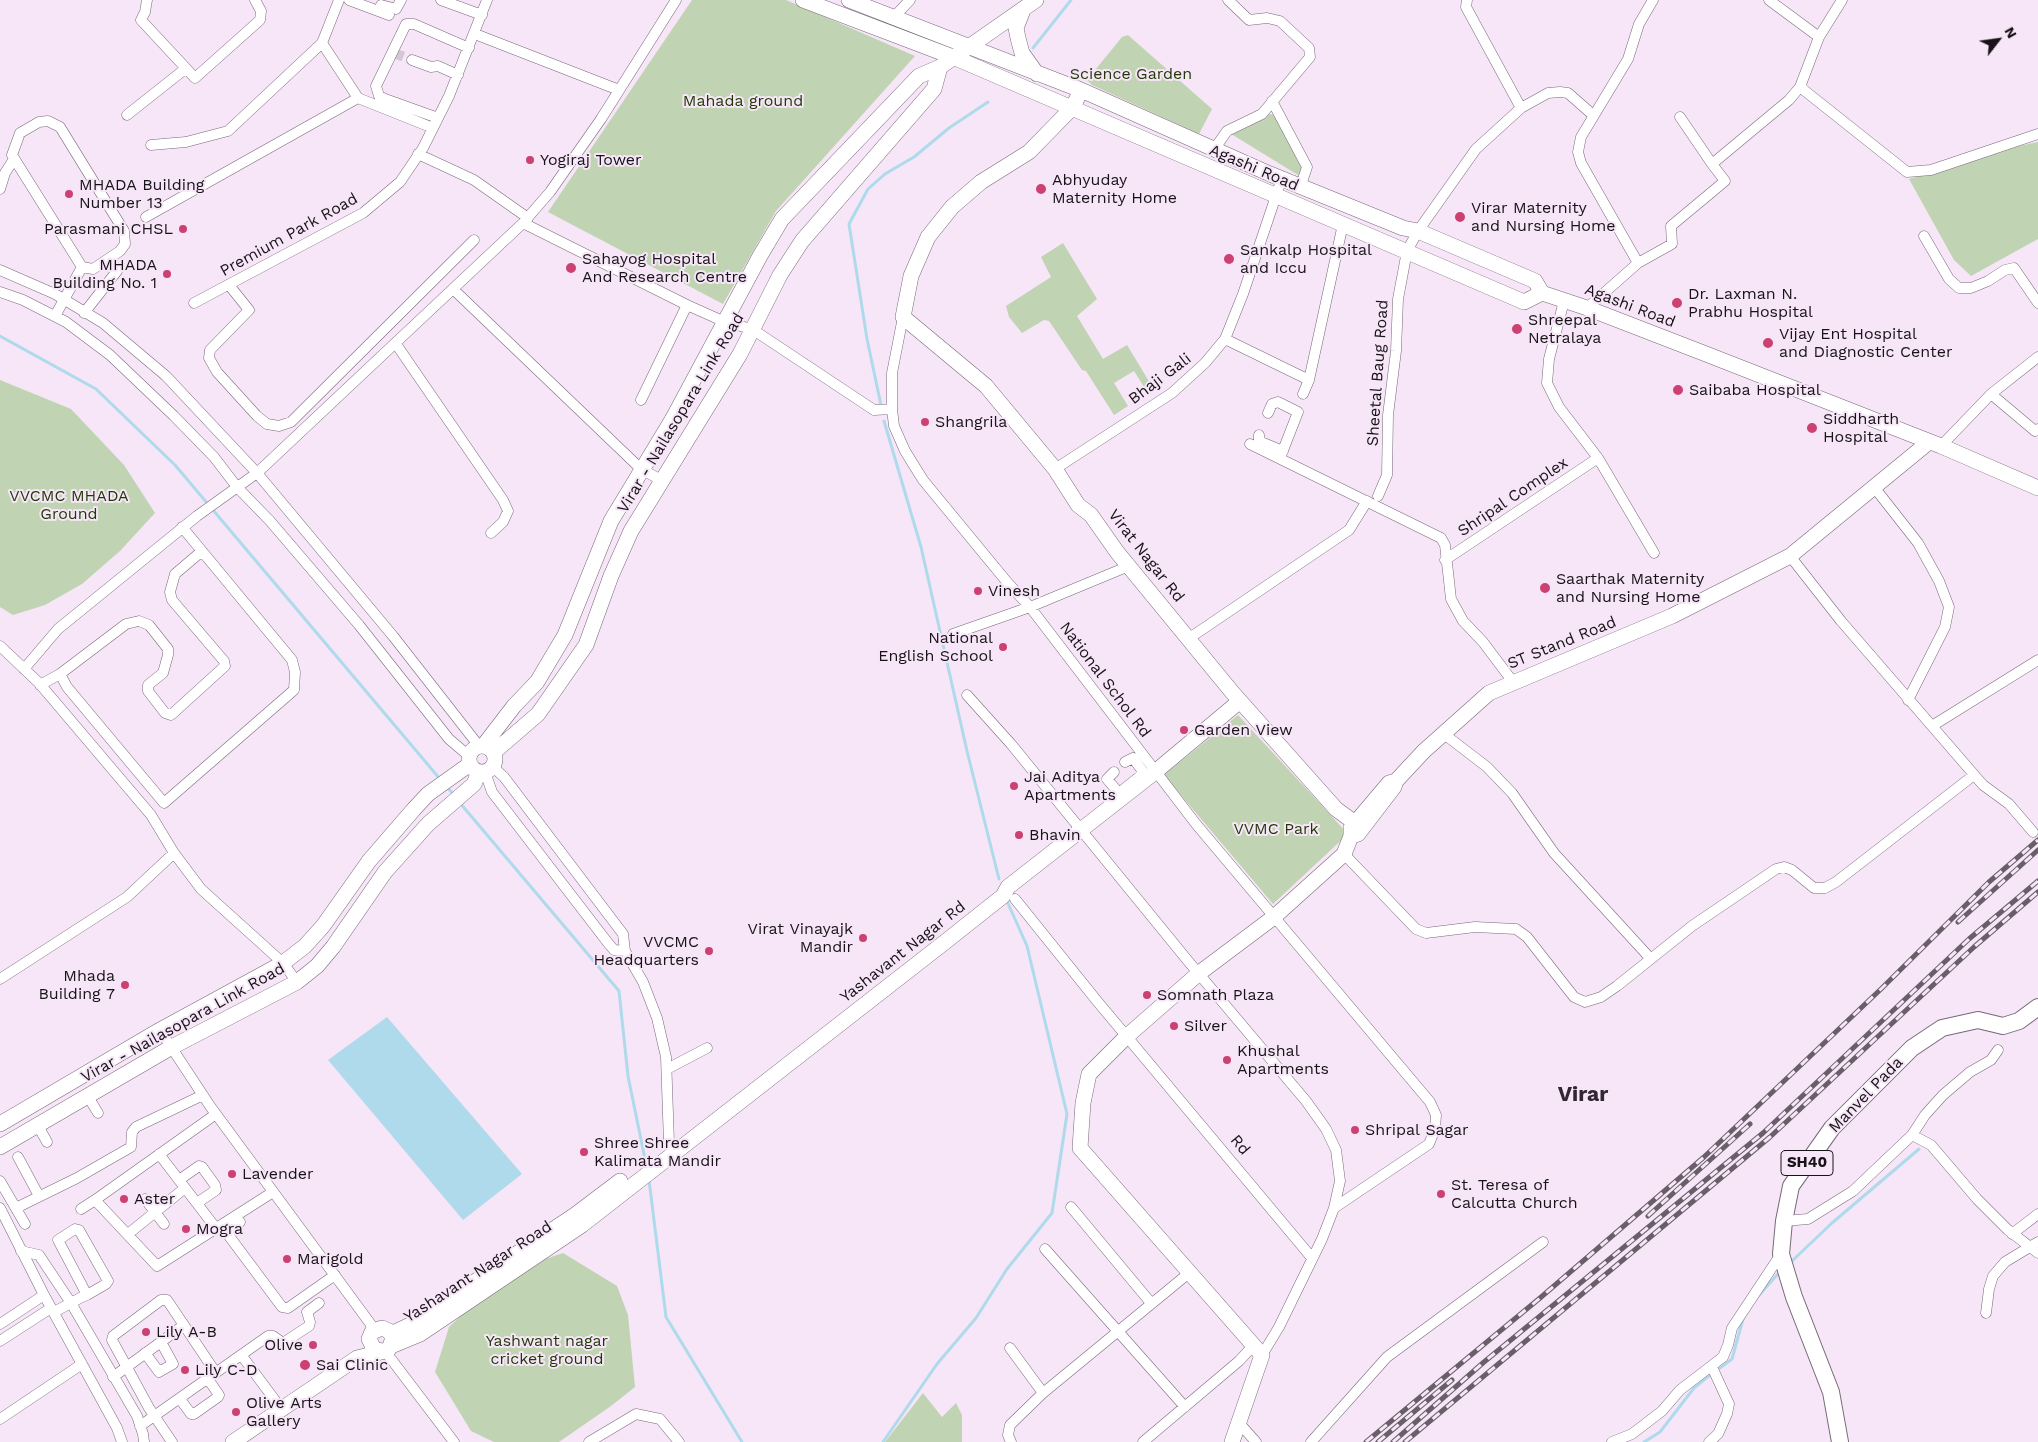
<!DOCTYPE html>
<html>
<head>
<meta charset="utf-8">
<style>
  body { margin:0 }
  #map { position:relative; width:2038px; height:1442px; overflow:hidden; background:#f6e6f7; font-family:"Work Sans",sans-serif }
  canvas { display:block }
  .north { position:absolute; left:1973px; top:15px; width:50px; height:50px; -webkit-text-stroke:4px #f6e6f7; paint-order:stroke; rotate:60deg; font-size:14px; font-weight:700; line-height:20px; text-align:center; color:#181318 }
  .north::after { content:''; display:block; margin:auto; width:18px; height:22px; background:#181318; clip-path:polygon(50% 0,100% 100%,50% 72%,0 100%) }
</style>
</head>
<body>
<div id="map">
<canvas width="2038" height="1442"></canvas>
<div class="north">N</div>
</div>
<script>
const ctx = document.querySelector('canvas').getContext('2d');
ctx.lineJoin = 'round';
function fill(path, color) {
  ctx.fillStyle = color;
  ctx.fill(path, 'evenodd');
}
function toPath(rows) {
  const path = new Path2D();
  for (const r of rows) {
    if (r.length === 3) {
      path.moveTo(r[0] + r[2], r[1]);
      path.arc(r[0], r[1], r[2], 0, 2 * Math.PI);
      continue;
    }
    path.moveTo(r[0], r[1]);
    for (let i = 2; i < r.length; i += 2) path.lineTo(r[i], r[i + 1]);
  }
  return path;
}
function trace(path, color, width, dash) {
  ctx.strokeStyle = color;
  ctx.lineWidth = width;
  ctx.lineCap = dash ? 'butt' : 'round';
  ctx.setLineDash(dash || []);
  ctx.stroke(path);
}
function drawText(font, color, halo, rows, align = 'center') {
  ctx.font = font + ' "Work Sans",sans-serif';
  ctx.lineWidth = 4;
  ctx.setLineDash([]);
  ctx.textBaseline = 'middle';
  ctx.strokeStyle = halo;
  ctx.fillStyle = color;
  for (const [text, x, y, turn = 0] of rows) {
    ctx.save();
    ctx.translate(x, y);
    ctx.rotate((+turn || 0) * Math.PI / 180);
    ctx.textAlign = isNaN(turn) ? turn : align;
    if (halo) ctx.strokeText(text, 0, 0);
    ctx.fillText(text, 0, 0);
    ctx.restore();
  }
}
fill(toPath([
  [692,0,786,0,915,56,776,211,723,304,548,212],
  [1128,35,1212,109,1199,134,1092,85,1087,80,1122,37],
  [1270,114,1277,116,1303,167,1298,175,1228,132],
  [2038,142,2038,239,1971,276,1954,260,1909,179,1995,151],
  [1063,243,1097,299,1077,316,1103,359,1127,345,1150,383,1144,387,1134,371,1114,383,1128,406,1114,415,1086,371,1082,370,1049,321,1044,320,1022,333,1009,317,1006,306,1051,277,1041,257],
  [0,380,71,409,124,465,155,513,120,551,82,584,45,605,13,615,0,607],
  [1238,715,1348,834,1273,904,1164,775],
  [563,1253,617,1286,628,1315,635,1387,611,1406,559,1442,494,1442,471,1431,435,1372,449,1327,507,1272],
  [923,1393,942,1417,956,1403,962,1415,962,1442,885,1442]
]), '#c0d4b3');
fill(toPath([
  [387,1017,522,1174,463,1220,328,1060]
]), '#afdaec');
trace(toPath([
  [1033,48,1071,0],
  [0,336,96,389,175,465,440,779],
  [881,405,867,339,849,224,868,189,885,174,914,157,949,128,988,102],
  [884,421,921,547,967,751,999,879],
  [446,786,455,796],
  [460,803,619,991,628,1076,647,1169],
  [649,1180,666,1317,742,1442],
  [1792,1261,1832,1223,1919,1149],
  [1759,1295,1778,1274],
  [1720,1368,1732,1359,1743,1319],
  [883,1442,937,1364,976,1318,1007,1269,1052,1213,1067,1114,1027,946,1006,899],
  [1644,1442,1660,1432,1694,1388,1710,1375]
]), '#afdaec', 3);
trace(toPath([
  [394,53,412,60]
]), '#d5c6d6', 10, [10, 5]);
const street = toPath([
  [147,0,145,12,141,20,195,78,260,20,261,11,255,0],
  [349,0,389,15],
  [441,0,482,15],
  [1467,0,1466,7,1521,108],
  [1769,0,1819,37],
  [381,5,396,9,401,0],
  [893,18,910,0],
  [475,34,619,90],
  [322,43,358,98],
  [412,60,431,67,438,66,458,75],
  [1800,87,1907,172,1931,170,2038,134],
  [1272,101,1307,167,1303,179],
  [127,115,185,69],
  [1680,117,1712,164],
  [438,118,385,99,379,96,376,86,406,24,414,24,469,48],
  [151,145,186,142,228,131,322,43,339,0],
  [1215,148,1227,131,1262,114,1310,57,1309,48,1280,21,1267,18,1249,20,1228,0],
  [418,154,474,180,528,218],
  [0,189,5,173,14,159],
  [146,217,358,98,433,128],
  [523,223,687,305,725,322,752,329,874,410,892,409],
  [1924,236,1949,279,1959,288,1971,288,1988,281,2005,270,2014,268,2038,303],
  [1638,263,1581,163,1578,152,1581,137,1628,59,1639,24,1653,0],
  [0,270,55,294,103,323,166,376,257,473,393,636,479,746],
  [229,285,249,310,210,350,209,358,217,372,257,416,267,424,279,426,291,422,474,240],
  [453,289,641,469,661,480],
  [0,292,23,300,66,322,110,355,174,416,214,457,237,487,270,521,359,625,449,739,469,756],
  [1564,301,1549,359,1547,383,1559,407,1598,458,1654,553],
  [194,303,363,213,400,182,423,148,449,96,487,0],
  [1587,308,1638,263,1672,244,1671,226,1725,181,1712,164,1789,100,1800,87,1819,37,1842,0],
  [84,313,117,271],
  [55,316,82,267,12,155,20,133,39,122,48,121,60,127,124,231,125,244,120,251,93,269,82,267],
  [903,317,892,373,892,409,894,426,905,451,923,480,1007,582,1030,607,1196,824,1430,1102,1436,1115,1435,1129,1429,1144,1334,1208],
  [1225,339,1309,380],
  [396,344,503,500,508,511,503,522,491,533],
  [1303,394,1309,380,1343,224],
  [1991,394,2035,431,2038,429],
  [641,400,687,305],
  [1268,413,1272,404,1278,402,1298,412,1280,458],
  [1259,435,1259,441,1283,451],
  [1250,444,1441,538,1445,545,1451,599,1463,621,1483,642,1513,682],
  [1941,446,1991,394,2038,357],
  [1055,469,1172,393,1205,363,1225,339,1243,294,1282,178],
  [1874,487,1918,543,1939,581,1949,607,1945,627,1908,700],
  [1378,496,1387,475,1388,415,1396,351,1398,299,1407,251,1418,231,1476,149,1521,108,1548,93,1560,92,1568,93,1593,115],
  [182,527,292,660,295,672,294,690,164,803,67,687,60,674,126,624,139,621,149,625,168,649,168,655,163,673,148,685,148,691,165,713,171,715,225,666,224,661,172,600,170,592,175,574,202,551],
  [1790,556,1841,621,1983,785,2009,804,2033,832],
  [1445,560,1598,458],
  [953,634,1030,607,1129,566],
  [1188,639,1349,530,1367,501],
  [0,646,39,683,151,815,174,853,201,889,283,963,297,982],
  [24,669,58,629,197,516,257,473,523,223,550,192,601,119,676,0],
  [40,685,60,674],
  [967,695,1011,744,1188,961,1306,1101,1326,1129,1336,1150,1340,1181,1334,1208,1322,1239,1279,1327,1262,1355],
  [1932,726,2038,660],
  [1444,734,1487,767,1512,793,1554,853,1650,958],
  [485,772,492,792,608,943,614,950,625,951,623,934,504,777,493,767],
  [1114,772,1107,779,1119,793,1144,773,1133,758,1125,762],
  [1344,854,1416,929,1426,933,1475,927,1516,929,1527,937,1574,997,1585,1002,1601,997,1617,986,1692,926,1776,869,1784,867,1792,870,1814,888,1825,888,1836,882,1974,775],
  [1015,899,1097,1001,1312,1258],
  [625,951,643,982,657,1018,666,1057,669,1143],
  [0,979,127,897,174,853],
  [160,1030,210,1106,375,1330],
  [667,1069,707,1048],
  [87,1095,98,1113],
  [216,1114,95,1200,157,1266,273,1192],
  [37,1124,47,1142],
  [1912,1135,1925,1115,1943,1095,1970,1072,1991,1060,1998,1050],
  [159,1154,215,1227],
  [18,1157,39,1196],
  [179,1180,199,1166,202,1167,215,1185,216,1190,197,1203],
  [0,1181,25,1224],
  [145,1199,164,1224],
  [1071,1207,1151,1303],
  [0,1208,44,1295,117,1428,122,1442],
  [16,1208,77,1178,131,1147,132,1132,136,1127,203,1095],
  [81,1209,95,1200],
  [1784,1221,1808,1219,1853,1191,1912,1135,1931,1145,1977,1199,2008,1230,2038,1253],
  [240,1222,229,1230,229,1236,282,1307,288,1308,335,1275],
  [128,1234,185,1188],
  [2012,1234,2038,1214],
  [1045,1249,1185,1407],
  [21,1251,39,1255,71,1303,137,1416,143,1434,144,1442],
  [54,1312,82,1297,87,1295,106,1284,108,1281,79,1230,75,1229,58,1240,87,1295],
  [1986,1313,1989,1289,1993,1276,2005,1262,2038,1242],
  [0,1324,44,1295],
  [0,1341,51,1308],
  [1010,1348,1043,1393,1010,1425,1008,1435,1011,1442],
  [385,1351,454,1442],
  [145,1353,159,1372,173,1364,161,1342],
  [242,1356,283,1411],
  [113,1377,184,1325],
  [1043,1393,1189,1273],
  [180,1399,191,1414,194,1414,218,1397,219,1395,208,1379],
  [0,1419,82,1364],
  [1240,1424,1256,1442],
  [140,1426,268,1336,273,1336,283,1343,309,1326,310,1322,307,1312,319,1303],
  [172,1442,149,1408,112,1340,113,1336,161,1300,167,1300,216,1373],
  [589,1442,636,1414,660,1419,679,1442],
  [1143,1442,1239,1361,1253,1346],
  [1311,1442,1387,1357,1543,1242],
  [1612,1442,1632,1434,1662,1411,1680,1390,1723,1357,1728,1345,1732,1328,1781,1254],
  [1709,1442,1718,1434,1727,1414,1729,1404,1712,1367]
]);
const secondary = toPath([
  [803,0,953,57,1524,302,1542,293],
  [849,0,1081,90,1270,174,1403,228,1418,231,1535,281,1542,293,1587,308,1706,354,1941,446,2038,488],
  [1023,10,1016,28,1018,38,1022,53,1037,74],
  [1081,90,1073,107,1029,152,981,182,952,207,928,237,911,276,903,317,986,386,1055,469,1078,505,1091,515,1117,552,1232,692,1336,809,1362,828],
  [484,745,514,706,537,682,565,635,611,521,672,420,760,256,782,219,919,76,940,67,1036,0],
  [482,759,13],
  [494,752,538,714,586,645,611,576,631,531,740,354,780,275,802,241,934,89,940,67],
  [1396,781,1394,787,1358,834,1351,836,1351,828,1389,783,1396,781,1424,751,1489,693,1672,616,1790,556,1929,442],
  [0,1124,160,1030,283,963,305,946,323,926,369,861,414,809,428,794,470,764],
  [0,1147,170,1048,297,982,317,966,333,947,385,872,428,824,474,784,479,772],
  [391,1334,410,1325,575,1215,620,1181],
  [391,1346,420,1334,582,1225,945,942,1003,896,1008,887,1155,772,1240,701],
  [233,1442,357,1358,385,1351,389,1349,393,1338,389,1331,382,1328,372,1332,369,1339,374,1349,382,1351],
  [1232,1442,1262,1355,1080,1148,1083,1103,1089,1074,1126,1037,1198,974,1274,917,1344,854,1351,836]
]);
const primary = toPath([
  [1840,1442,1831,1392,1794,1297,1781,1254,1784,1221,1791,1186,1832,1128,1912,1048,1942,1028,1978,1020,2003,1026,2019,1021,2038,1007]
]);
trace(street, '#776978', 11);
trace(secondary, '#776978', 16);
trace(primary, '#776978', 18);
trace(street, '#fff', 10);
trace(secondary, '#fff', 15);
trace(primary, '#fff', 16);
const rail = toPath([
  [1958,922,2038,850],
  [1648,1216,1750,1124],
  [1366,1442,1540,1298,1704,1157,1881,989,1989,882,2038,840],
  [1378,1442,1452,1380],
  [1393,1442,1484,1362,1763,1133,1969,939,2038,881],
  [1405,1442,1770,1137,1974,947,2038,892]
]);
trace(rail, '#685f69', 5);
trace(rail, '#f6e6f7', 3, [9]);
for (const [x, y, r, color] of [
  [530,160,5,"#cc4072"],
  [1041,189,6,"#cc4072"],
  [69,194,5,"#cc4072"],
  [1460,217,6,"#cc4072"],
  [183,229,5,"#cc4072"],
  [1229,259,6,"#cc4072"],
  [571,268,6,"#cc4072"],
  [167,274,5,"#cc4072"],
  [1677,303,6,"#cc4072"],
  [1517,329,6,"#cc4072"],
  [1768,343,6,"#cc4072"],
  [1678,390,6,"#cc4072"],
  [925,422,5,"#cc4072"],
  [1812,428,6,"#cc4072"],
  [1545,588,6,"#cc4072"],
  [978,591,5,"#cc4072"],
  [1003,647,5,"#cc4072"],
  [1184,730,5,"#cc4072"],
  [1014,786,5,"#cc4072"],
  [1019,835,5,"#cc4072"],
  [863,938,5,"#cc4072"],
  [709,951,5,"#cc4072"],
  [125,985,5,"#cc4072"],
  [1147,995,5,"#cc4072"],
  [1174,1026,5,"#cc4072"],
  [1227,1060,5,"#cc4072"],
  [1355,1130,5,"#cc4072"],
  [584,1152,5,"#cc4072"],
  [232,1174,5,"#cc4072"],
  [1441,1194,5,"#cc4072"],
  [124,1199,5,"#cc4072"],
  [186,1229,5,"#cc4072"],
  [287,1259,5,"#cc4072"],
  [146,1332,5,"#cc4072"],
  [313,1345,5,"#cc4072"],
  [305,1365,6,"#cc4072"],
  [185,1370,5,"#cc4072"],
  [236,1412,5,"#cc4072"]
]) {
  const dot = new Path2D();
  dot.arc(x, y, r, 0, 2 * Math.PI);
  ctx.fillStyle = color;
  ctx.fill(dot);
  trace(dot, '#f6e6f7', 2);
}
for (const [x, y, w] of [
  [1807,1163,52]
]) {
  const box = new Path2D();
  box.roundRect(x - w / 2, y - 12.5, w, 25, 4);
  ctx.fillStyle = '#f6e6f7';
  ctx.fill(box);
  trace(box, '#181318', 1);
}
drawText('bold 15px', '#181318', null, [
  ["SH40",1807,1163]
]);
drawText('16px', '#1f3804', '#f6e6f7', [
  ["Science Garden",1131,74],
  ["Mahada ground",743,101],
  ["VVCMC MHADA",69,496],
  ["Ground",69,514],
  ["VVMC Park",1276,829],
  ["Yashwant nagar",547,1341],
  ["cricket ground",547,1359]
]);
drawText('16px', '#181318', '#f6e6f7', [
  ["Yogiraj Tower",540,160],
  ["Abhyuday",1052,180],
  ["Maternity Home",1052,198],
  ["MHADA Building",79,185],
  ["Number 13",79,203],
  ["Virar Maternity",1471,208],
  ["and Nursing Home",1471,226],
  ["Parasmani CHSL",173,229,"right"],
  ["Sankalp Hospital",1240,250],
  ["and Iccu",1240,268],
  ["Sahayog Hospital",582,259],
  ["And Research Centre",582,277],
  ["MHADA",157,265,"right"],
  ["Building No. 1",157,283,"right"],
  ["Dr. Laxman N.",1688,294],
  ["Prabhu Hospital",1688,312],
  ["Shreepal",1528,320],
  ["Netralaya",1528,338],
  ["Vijay Ent Hospital",1779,334],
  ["and Diagnostic Center",1779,352],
  ["Saibaba Hospital",1689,390],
  ["Siddharth",1823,419],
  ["Hospital",1823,437],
  ["Shangrila",935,422],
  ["Saarthak Maternity",1556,579],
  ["and Nursing Home",1556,597],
  ["Vinesh",988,591],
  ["National",993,638,"right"],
  ["English School",993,656,"right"],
  ["Garden View",1194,730],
  ["Jai Aditya",1024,777],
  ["Apartments",1024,795],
  ["Bhavin",1029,835],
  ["Virat Vinayajk",853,929,"right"],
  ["Mandir",853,947,"right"],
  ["VVCMC",699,942,"right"],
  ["Headquarters",699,960,"right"],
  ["Mhada",115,976,"right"],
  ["Building 7",115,994,"right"],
  ["Somnath Plaza",1157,995],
  ["Silver",1184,1026],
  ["Khushal",1237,1051],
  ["Apartments",1237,1069],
  ["Shripal Sagar",1365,1130],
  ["Shree Shree",594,1143],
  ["Kalimata Mandir",594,1161],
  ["Lavender",242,1174],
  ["St. Teresa of",1451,1185],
  ["Calcutta Church",1451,1203],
  ["Aster",134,1199],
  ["Mogra",196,1229],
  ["Marigold",297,1259],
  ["Lily A-B",156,1332],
  ["Olive",303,1345,"right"],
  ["Sai Clinic",316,1365],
  ["Lily C-D",195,1370],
  ["Olive Arts",246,1403],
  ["Gallery",246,1421]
], 'left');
drawText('16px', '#181318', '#f6e6f7', [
  ["Agashi Road",1254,168,23],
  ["Premium Park Road",289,235,-29],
  ["Agashi Road",1630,306,21],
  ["Sheetal Baug Road",1378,373,-86],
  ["Bhaji Gali",1160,379,-37],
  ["Virar - Nailasopara Link Road",681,413,-59],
  ["Shripal Complex",1513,497,-34],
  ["Virat Nagar Rd",1146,556,52],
  ["ST Stand Road",1562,643,-22],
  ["National Schol Rd",1105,680,53],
  ["Yashavant Nagar Rd",903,952,-38],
  ["Virar - Nailasopara Link Road",183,1023,-29],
  ["Manvel Pada",1866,1095,-46],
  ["Rd",1240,1145,50],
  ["Yashavant Nagar Road",478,1272,-33]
]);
drawText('bold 21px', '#322633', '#f6e6f7', [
  ["Virar",1583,1095]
]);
</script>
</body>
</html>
